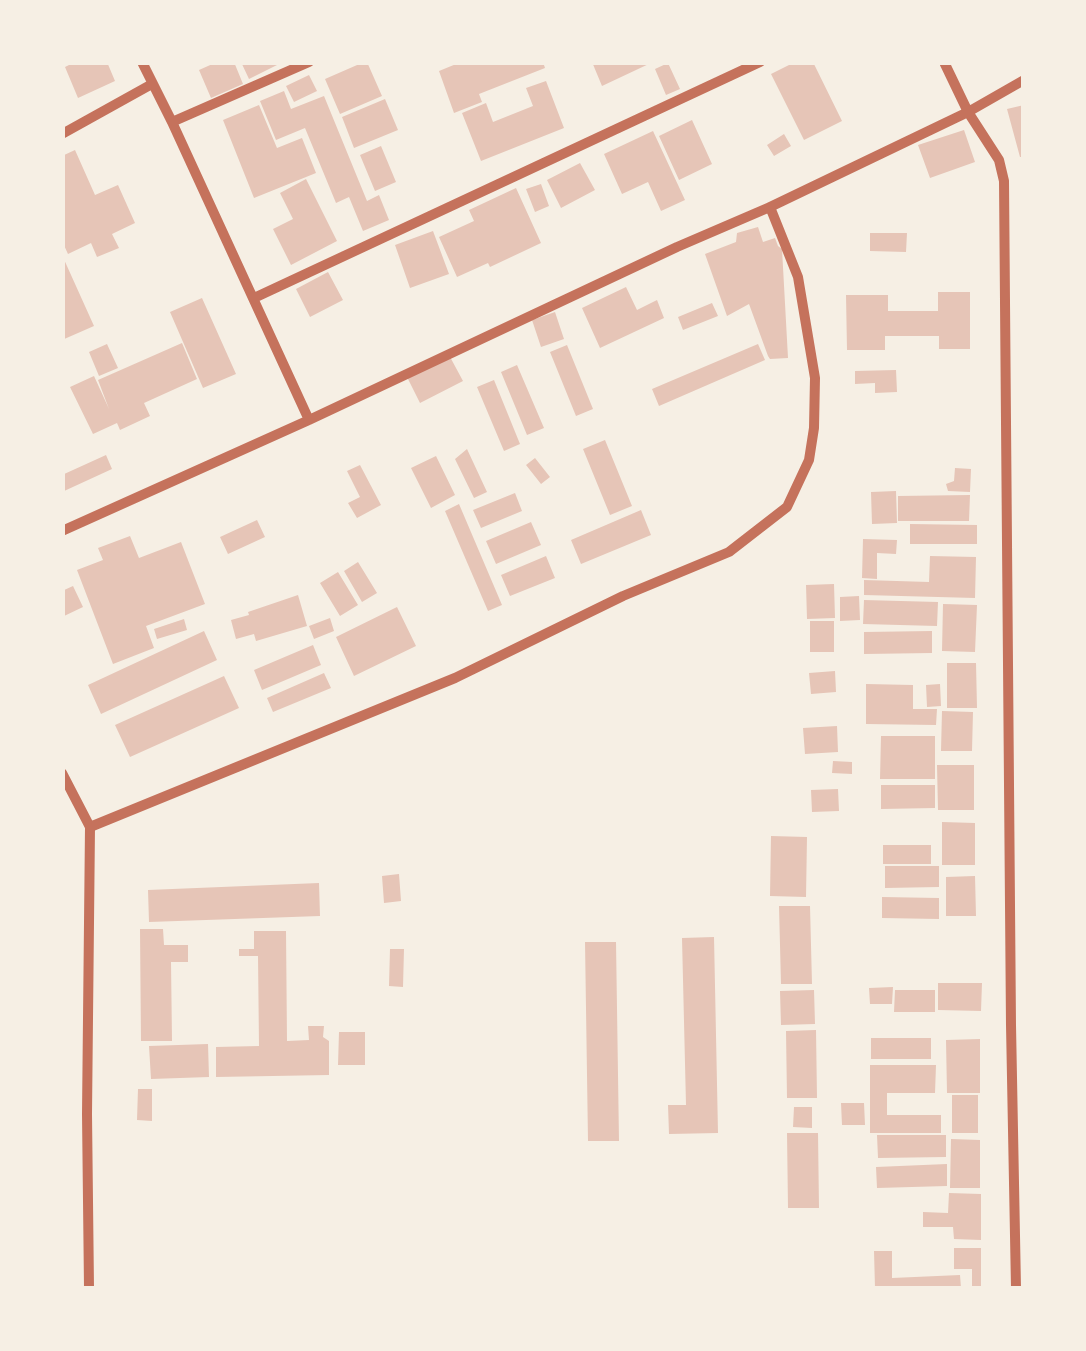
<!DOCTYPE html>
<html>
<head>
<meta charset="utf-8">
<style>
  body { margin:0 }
  #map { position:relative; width:1086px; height:1351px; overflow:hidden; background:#f6efe4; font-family:"Golos Text",sans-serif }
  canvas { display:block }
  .frame { position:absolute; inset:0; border:65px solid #f6efe4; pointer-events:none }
</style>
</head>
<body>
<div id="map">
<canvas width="1086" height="1351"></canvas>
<div class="frame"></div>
</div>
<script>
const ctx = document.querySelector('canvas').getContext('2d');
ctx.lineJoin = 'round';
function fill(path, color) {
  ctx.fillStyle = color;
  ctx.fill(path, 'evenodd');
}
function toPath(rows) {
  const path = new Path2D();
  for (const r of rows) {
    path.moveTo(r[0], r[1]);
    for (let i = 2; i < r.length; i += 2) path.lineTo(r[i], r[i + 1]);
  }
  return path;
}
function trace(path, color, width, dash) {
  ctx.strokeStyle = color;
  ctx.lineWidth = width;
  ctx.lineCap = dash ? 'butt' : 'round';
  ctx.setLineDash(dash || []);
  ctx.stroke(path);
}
fill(toPath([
  [75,62,107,62,115,81,78,98,65,67],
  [217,62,234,62,243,84,211,98,199,70],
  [241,62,283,62,249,79],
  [364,62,367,62,382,96,340,114,325,79],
  [461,62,543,62,545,68,479,94,482,102,454,113,439,71],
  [592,62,653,62,602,86],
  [795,62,813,62,842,121,804,140,771,74],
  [668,63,680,89,666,95,655,69],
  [309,75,317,91,294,102,286,86],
  [546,81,564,128,481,161,462,113,486,103,493,122,533,106,526,88],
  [284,91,291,109,324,96,367,201,379,195,389,220,363,231,349,197,336,203,305,128,276,140,260,101],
  [385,99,398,130,354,148,342,117],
  [259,105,277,148,302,138,316,173,254,198,223,120],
  [1024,105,1024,157,1020,157,1007,109],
  [692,120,712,164,679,180,659,136],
  [964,130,975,162,930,178,918,145],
  [653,131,685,200,661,211,648,182,622,194,604,154],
  [784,134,791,146,774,156,767,145],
  [381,146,396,182,375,191,360,155],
  [75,150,95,195,118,185,135,223,112,234,119,248,97,257,91,243,68,254,62,241,62,156],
  [580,163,595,190,561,208,547,180],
  [306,179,337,241,291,265,273,229,293,219,280,193],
  [541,184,549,206,535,212,526,189],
  [516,188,541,243,490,267,488,263,457,277,439,237,474,221,469,210],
  [758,227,763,242,775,238,778,246,782,249,788,358,770,359,768,356,749,304,727,316,705,254,736,242,737,233],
  [433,231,449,274,410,288,395,245],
  [870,233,907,233,906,252,870,251],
  [62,255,94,326,62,340],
  [328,272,343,300,310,317,296,289],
  [626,287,637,310,657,300,664,318,600,348,582,308],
  [938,292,970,292,970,349,939,349,939,336,885,336,885,350,847,350,846,295,888,295,888,311,938,311],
  [202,298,236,374,203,388,170,312],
  [712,303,718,316,683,330,678,317],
  [555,312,564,339,541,347,532,320],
  [182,343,197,379,144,403,150,416,120,430,117,423,93,434,70,387,94,376,109,409,98,380],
  [107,344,118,368,99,376,89,352],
  [758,344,765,360,659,406,652,389],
  [567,345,593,409,576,416,550,352],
  [449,355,463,381,420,403,407,377],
  [517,365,544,428,527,435,501,372],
  [896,370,897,392,875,393,875,383,855,384,855,371],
  [494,380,520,444,504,451,477,387],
  [605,440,632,506,610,515,583,449],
  [467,449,487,492,474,498,455,459],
  [106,455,112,469,62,492,62,475],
  [436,456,455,495,431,508,411,468],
  [535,458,550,477,541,484,526,465],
  [360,465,381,505,357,518,348,503,360,497,347,471],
  [955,468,971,469,970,492,948,491,946,484,954,481],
  [896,491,897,523,872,524,871,492],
  [515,493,522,511,481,528,473,510],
  [970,495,969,521,898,521,898,496],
  [459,504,502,605,488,611,445,511],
  [641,510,651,535,581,564,571,540],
  [257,520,265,537,228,554,220,537],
  [531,522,541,545,496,564,486,541],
  [910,524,977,525,977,544,910,544],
  [130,536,139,558,181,542,205,604,146,626,154,648,113,664,77,570,103,560,98,548],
  [863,539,897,540,896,554,877,553,877,579,862,578],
  [546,556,555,578,510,596,501,575],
  [930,556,976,557,975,598,864,595,864,580,929,582],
  [358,562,377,593,362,602,344,571],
  [338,572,358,605,340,616,320,583],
  [834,584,835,618,807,619,806,585],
  [73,586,83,607,62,617,62,591],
  [298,595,307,626,256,641,254,634,236,639,231,620,249,615,248,612],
  [859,596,860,620,840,621,840,597],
  [864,600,938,602,937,626,863,624],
  [943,604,977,605,975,652,942,651],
  [397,607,416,646,354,676,336,637],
  [330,618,334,631,314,639,309,626],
  [184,619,187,630,157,639,154,629],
  [810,621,834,621,834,652,810,652],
  [204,631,217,660,101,714,88,685],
  [932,631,932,653,864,654,864,632],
  [313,645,321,665,262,690,254,670],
  [947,663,976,663,977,708,947,708],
  [835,671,836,692,811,694,809,673],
  [324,673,331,688,273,712,267,698],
  [224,676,239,708,130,757,115,725],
  [866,684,913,685,913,709,937,709,936,725,866,724],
  [940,684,941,706,927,707,926,685],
  [942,711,973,712,972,751,941,751],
  [837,726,838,752,805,754,803,728],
  [881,736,935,736,935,779,880,779],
  [833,761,852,762,852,774,832,773],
  [937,765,974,765,974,810,938,810],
  [881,785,935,785,935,808,881,809],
  [838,789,839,811,812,812,811,790],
  [942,822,975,823,975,865,942,865],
  [771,836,807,837,806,897,770,896],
  [883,845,931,845,931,864,883,864],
  [885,866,939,866,939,887,885,888],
  [399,874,401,901,384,903,382,876],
  [975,876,976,916,946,916,946,877],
  [319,883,320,916,149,922,148,890],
  [882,897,939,898,939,919,882,918],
  [779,906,810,906,812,984,781,984],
  [140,929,163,929,164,945,188,945,188,962,171,962,172,1041,141,1041],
  [254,931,286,931,287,1041,309,1040,308,1026,324,1026,323,1037,329,1041,329,1075,216,1077,216,1047,259,1046,258,956,239,956,239,949,254,949],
  [714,937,718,1133,669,1134,668,1105,686,1105,682,938],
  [585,942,616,942,619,1141,588,1141],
  [390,949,404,949,403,987,389,986],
  [938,983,982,983,981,1011,938,1010],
  [893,987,892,1004,870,1004,869,988],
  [814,990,815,1024,781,1025,780,991],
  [895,990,935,990,935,1012,894,1012],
  [816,1030,817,1098,787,1098,786,1031],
  [339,1032,365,1032,365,1065,338,1065],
  [871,1038,931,1038,931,1059,871,1059],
  [980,1039,980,1093,947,1093,946,1040],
  [208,1044,209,1077,151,1079,149,1046],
  [870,1065,936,1065,935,1093,887,1093,887,1115,941,1115,941,1133,870,1133],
  [138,1089,152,1089,152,1121,137,1120],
  [952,1095,978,1095,978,1133,952,1133],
  [841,1103,864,1103,865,1125,842,1125],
  [794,1107,812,1107,812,1128,793,1127],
  [787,1133,818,1133,819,1208,788,1208],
  [877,1135,946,1135,946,1157,878,1158],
  [951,1139,980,1140,980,1188,950,1188],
  [947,1164,947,1186,877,1188,876,1167],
  [949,1193,981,1194,981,1240,954,1239,953,1227,923,1227,923,1212,948,1213],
  [954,1248,981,1248,981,1288,972,1288,972,1269,954,1269],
  [874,1251,892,1251,892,1278,960,1275,961,1288,875,1288]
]), '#e6c5b7');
trace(toPath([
  [142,62,172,122,309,420],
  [944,62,968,112,999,160,1004,181,1011,1025,1016,1288],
  [172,122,309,62],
  [62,134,152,84],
  [254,298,760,62],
  [62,531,309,420,677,247,770,207,968,112,1024,80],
  [62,773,90,827,87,1114,89,1288],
  [90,827,455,678,623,596,729,552,787,507,809,460,814,428,815,378,798,277,770,207]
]), '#c5725c', 10);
</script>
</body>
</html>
